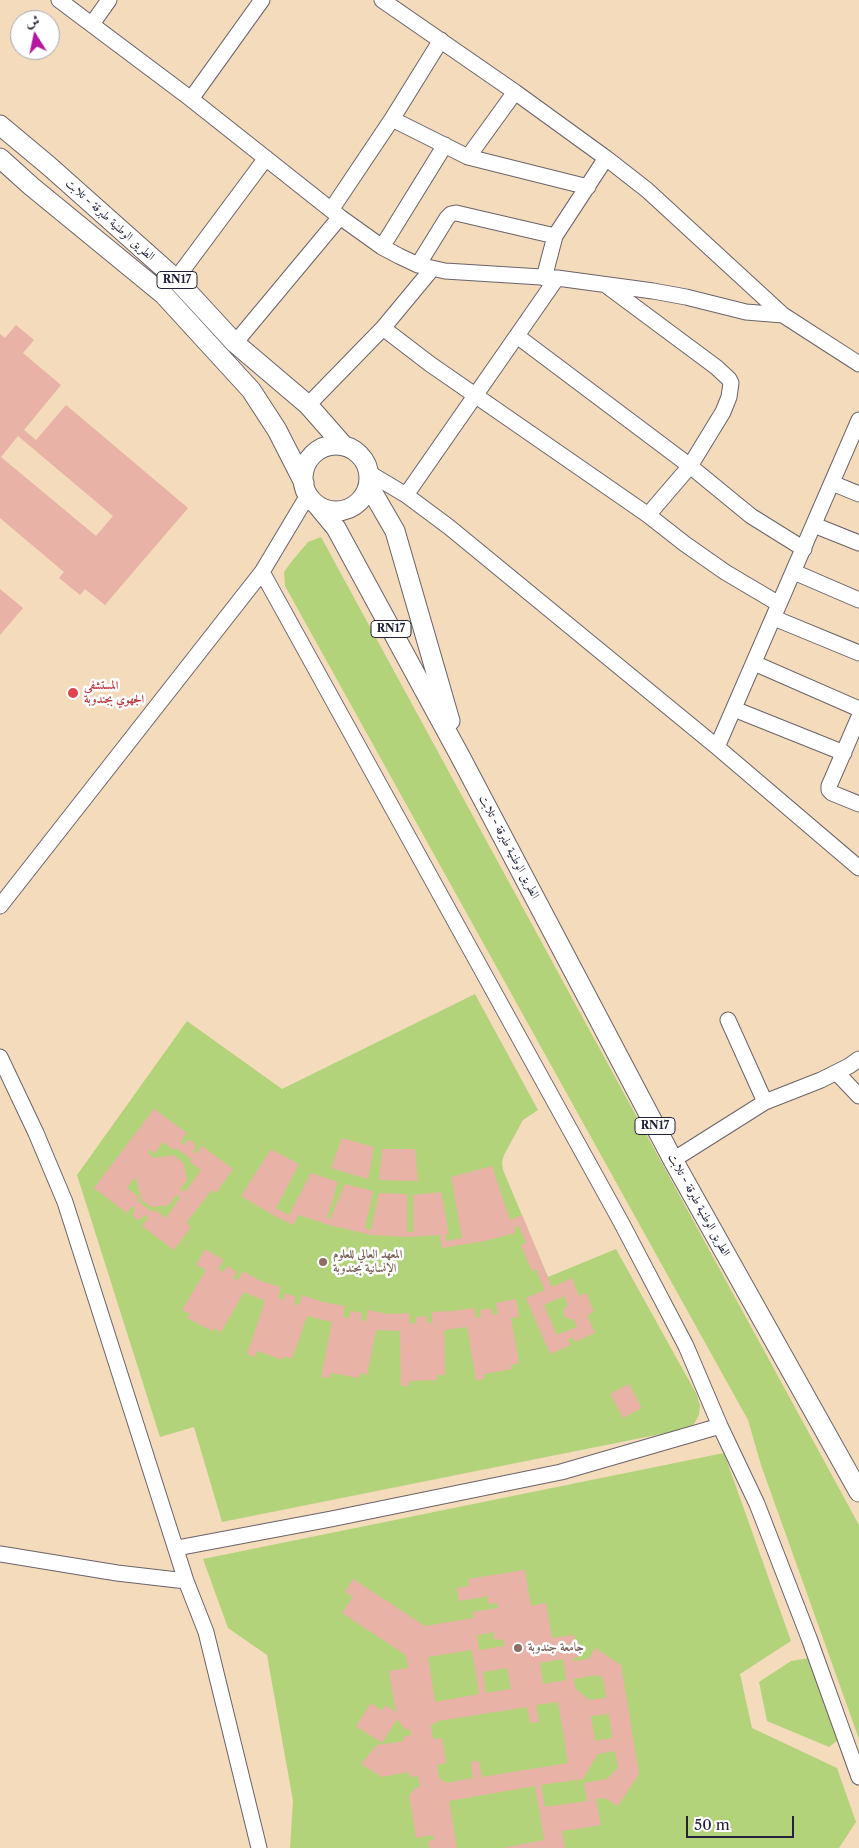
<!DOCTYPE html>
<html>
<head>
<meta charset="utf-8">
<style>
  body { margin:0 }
  #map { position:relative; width:859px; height:1848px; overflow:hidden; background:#f3dbbc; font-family:"Libre Caslon Text",Amiri,serif }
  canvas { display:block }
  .north { position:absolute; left:10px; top:10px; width:50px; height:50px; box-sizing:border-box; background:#fff; border:1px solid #a7a7b1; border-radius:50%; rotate:350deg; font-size:14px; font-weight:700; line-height:20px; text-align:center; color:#22223b }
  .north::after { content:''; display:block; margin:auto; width:18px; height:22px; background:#b5179e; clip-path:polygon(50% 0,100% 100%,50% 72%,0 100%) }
  .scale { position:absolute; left:686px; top:1816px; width:108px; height:22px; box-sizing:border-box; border:2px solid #22223b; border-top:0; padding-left:6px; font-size:15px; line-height:18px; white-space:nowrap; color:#22223b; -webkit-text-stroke:4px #fff; paint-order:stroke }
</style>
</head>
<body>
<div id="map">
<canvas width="859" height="1848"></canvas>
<div class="north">ش</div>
<div class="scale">50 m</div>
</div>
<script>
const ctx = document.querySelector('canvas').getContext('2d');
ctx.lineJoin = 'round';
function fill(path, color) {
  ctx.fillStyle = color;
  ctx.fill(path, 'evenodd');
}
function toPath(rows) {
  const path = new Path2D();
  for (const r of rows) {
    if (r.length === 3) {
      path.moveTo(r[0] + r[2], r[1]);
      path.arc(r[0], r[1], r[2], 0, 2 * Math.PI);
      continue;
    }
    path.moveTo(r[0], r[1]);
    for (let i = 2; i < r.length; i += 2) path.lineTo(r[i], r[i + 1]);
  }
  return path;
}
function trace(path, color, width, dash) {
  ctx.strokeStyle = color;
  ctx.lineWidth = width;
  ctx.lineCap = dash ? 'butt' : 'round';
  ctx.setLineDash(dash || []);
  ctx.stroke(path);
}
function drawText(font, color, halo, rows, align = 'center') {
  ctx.font = font + ' "Libre Caslon Text",Amiri,serif';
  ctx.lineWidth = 5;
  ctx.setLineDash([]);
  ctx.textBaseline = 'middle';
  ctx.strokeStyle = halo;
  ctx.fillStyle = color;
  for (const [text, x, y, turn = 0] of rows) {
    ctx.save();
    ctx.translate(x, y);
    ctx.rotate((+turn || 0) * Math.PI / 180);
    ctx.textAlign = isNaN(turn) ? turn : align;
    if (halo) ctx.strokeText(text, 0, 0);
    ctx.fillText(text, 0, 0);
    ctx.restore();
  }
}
fill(toPath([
  [321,537,859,1525,859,1739,761,1465,748,1420,285,586,284,572,292,561,308,542],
  [475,994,538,1110,523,1120,504,1155,502,1162,503,1170,548,1277,616,1249,697,1395,700,1406,699,1415,694,1424,686,1429,222,1522,194,1427,160,1437,77,1175,187,1021,282,1089],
  [724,1453,791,1641,740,1674,752,1728,837,1768,856,1822,839,1848,290,1848,293,1801,267,1655,228,1628,203,1559],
  [809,1658,838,1740,829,1747,767,1721,759,1682,791,1661]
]), '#b3d37a');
fill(toPath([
  [16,325,34,340,23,353,61,385,24,430,36,440,66,405,188,508,105,605,85,589,80,595,59,578,64,572,0,518,0,334,5,338],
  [18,436,113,516,96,536,1,457],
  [0,589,23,608,0,635],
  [154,1109,187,1133,180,1142,184,1145,187,1140,193,1141,196,1147,193,1152,196,1154,202,1146,233,1169,216,1193,212,1190,186,1223,191,1227,174,1250,142,1226,148,1218,145,1215,141,1219,135,1219,133,1215,135,1208,132,1206,127,1213,94,1188],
  [163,1142,174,1150,176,1148,191,1159,190,1162,201,1170,185,1192,180,1189,187,1180,184,1164,174,1155,154,1158,148,1153,150,1149,155,1153],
  [134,1178,137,1181,141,1200,152,1207,169,1205,176,1195,180,1198,166,1218,155,1210,152,1212,137,1200,139,1197,127,1188],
  [342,1138,374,1147,368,1179,331,1168],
  [271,1149,299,1164,276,1208,289,1215,311,1173,338,1182,327,1218,330,1219,345,1184,373,1191,365,1228,371,1230,379,1193,407,1194,407,1232,413,1232,413,1195,441,1192,449,1234,445,1234,446,1241,462,1238,451,1177,492,1166,510,1220,522,1215,552,1287,572,1278,579,1296,586,1293,594,1312,587,1315,595,1333,575,1342,573,1337,568,1340,571,1345,550,1354,526,1298,545,1290,536,1269,532,1271,521,1245,526,1243,519,1226,514,1228,515,1233,485,1241,442,1248,440,1235,407,1237,372,1235,329,1225,299,1215,293,1225,273,1215,241,1196],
  [564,1296,568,1305,564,1309,564,1315,568,1319,574,1319,577,1327,557,1335,544,1305],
  [382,1149,415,1149,418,1181,379,1180],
  [205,1249,224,1260,218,1269,223,1272,227,1266,237,1272,233,1278,238,1280,243,1271,261,1281,281,1287,278,1298,283,1300,285,1293,296,1297,294,1304,299,1305,302,1295,323,1302,345,1306,343,1317,349,1318,351,1311,362,1313,361,1320,366,1321,368,1310,388,1314,409,1313,410,1324,416,1323,416,1317,427,1316,427,1323,432,1323,432,1312,453,1311,474,1308,476,1318,481,1317,480,1310,491,1308,492,1315,498,1314,496,1303,516,1299,519,1317,511,1318,519,1363,511,1365,512,1369,484,1374,484,1379,476,1380,467,1327,444,1330,445,1375,437,1375,437,1380,409,1381,409,1386,401,1386,400,1331,376,1330,367,1375,360,1373,359,1378,331,1373,329,1378,321,1377,332,1322,307,1316,292,1359,284,1356,283,1360,257,1351,255,1357,247,1354,265,1301,244,1292,221,1332,214,1328,212,1331,187,1318,190,1314,182,1310,206,1270,196,1265],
  [629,1384,642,1408,623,1418,610,1394],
  [525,1570,531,1606,546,1603,552,1638,574,1635,578,1657,573,1658,573,1661,589,1659,595,1648,621,1665,639,1774,618,1806,605,1798,596,1799,601,1825,562,1831,565,1848,503,1848,544,1840,535,1786,449,1801,457,1848,429,1848,428,1841,434,1840,433,1835,416,1838,409,1796,415,1788,420,1787,418,1776,410,1777,409,1772,382,1777,361,1764,377,1745,404,1741,403,1737,411,1735,410,1729,406,1730,397,1719,382,1743,356,1726,371,1703,382,1711,386,1705,396,1712,389,1671,408,1668,406,1655,342,1613,353,1597,345,1592,353,1579,425,1626,474,1618,473,1612,498,1608,497,1603,490,1604,488,1602,487,1599,490,1596,459,1601,457,1588,469,1586,468,1579],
  [495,1632,493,1635,493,1638,496,1640,503,1639,504,1646,479,1650,477,1635],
  [472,1650,479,1694,435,1702,428,1657],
  [563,1659,566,1680,543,1684,540,1663],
  [507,1668,511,1689,486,1693,483,1672],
  [597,1675,603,1678,606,1698,589,1700,576,1689,573,1679],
  [558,1702,568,1763,482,1777,479,1761,471,1762,473,1778,446,1783,439,1778,437,1765,446,1763,442,1738,433,1739,431,1726,438,1721,527,1707,530,1723,539,1722,536,1705],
  [609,1714,612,1738,595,1741,591,1716],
  [615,1751,618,1768,607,1779,584,1783,587,1801,545,1807,541,1785,583,1779,598,1754]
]), '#e8b2a6');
const minor = toPath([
  [59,0,191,99,340,217,382,247,399,256,418,265,445,271,557,278,653,291,686,297,746,312,783,315,859,364],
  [382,0,515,92,606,158,647,190,783,315],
  [92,24,109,0],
  [191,99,262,0],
  [392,119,468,157,588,187],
  [468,157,515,92],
  [331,210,392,119,441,40],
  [382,247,445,145],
  [418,265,447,218,451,214,456,213,555,236],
  [544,278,555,236,606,158],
  [176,279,266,158],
  [607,286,716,367,729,379,731,383,729,397,723,412,690,466,648,515],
  [383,328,430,364,648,515,685,544,725,572,779,604],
  [517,336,690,466,751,516,804,549],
  [235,343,340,217],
  [308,405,383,328,432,269],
  [369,473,406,495,449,527,717,747,859,868],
  [832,483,859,494],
  [406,495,557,278],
  [814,525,859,543],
  [262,572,621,1222,686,1346,720,1426,757,1504,809,1638,859,1777],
  [794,572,859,600],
  [774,618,859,653],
  [754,663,859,709],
  [734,709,844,753],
  [859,717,829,786,829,790,832,793,859,804],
  [717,747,859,420],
  [0,906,262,572,308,495],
  [728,1020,765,1102],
  [0,1057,36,1133,65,1202,186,1581,206,1632,259,1848],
  [837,1073,859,1096],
  [673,1160,765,1102,821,1080,849,1066,859,1059],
  [177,1548,331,1519,561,1472,720,1426],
  [0,1554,117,1573,186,1581]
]);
const major = toPath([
  [0,125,49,166,176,279,235,343,308,405,344,446],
  [0,158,31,186,164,295,251,390,277,430,304,483],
  [336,478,33],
  [369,486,395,531,450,721],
  [317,505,336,528,460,756,673,1160,859,1492]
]);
trace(minor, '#6b6368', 17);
trace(major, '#6b6368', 21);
trace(minor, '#fff', 15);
trace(major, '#fff', 19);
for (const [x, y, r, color] of [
  [73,693,6,"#e0444e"],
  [323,1262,5,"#8d6e63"],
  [518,1648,5,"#8d6e63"]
]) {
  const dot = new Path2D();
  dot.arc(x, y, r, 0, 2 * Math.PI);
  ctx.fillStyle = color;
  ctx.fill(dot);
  trace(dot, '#fff', 2);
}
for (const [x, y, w] of [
  [177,280,40],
  [391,629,40],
  [655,1126,40]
]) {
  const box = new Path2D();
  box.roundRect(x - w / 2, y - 8.5, w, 17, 4);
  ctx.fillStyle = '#fff';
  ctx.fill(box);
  trace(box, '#22223b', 1);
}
drawText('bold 11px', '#22223b', null, [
  ["RN17",177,280],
  ["RN17",391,629],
  ["RN17",655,1126]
]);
drawText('12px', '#22223b', '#fff', [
  ["الطريق الوطنية طبرقة - تلابت",110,220,42],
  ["الطريق الوطنية طبرقة - تلابت",509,847,62],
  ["الطريق الوطنية طبرقة - تلابت",699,1205,61]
]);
drawText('bold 12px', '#be3a42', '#fff', [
  ["المستشفى",84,686],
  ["الجهوي بجندوبة",84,700]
], 'left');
drawText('bold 12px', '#785e54', '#fff', [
  ["المعهد العالي للعلوم",333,1255],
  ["الإنسانية بجندوبة",333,1269],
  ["جامعة جندوبة",528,1648]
], 'left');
</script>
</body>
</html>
